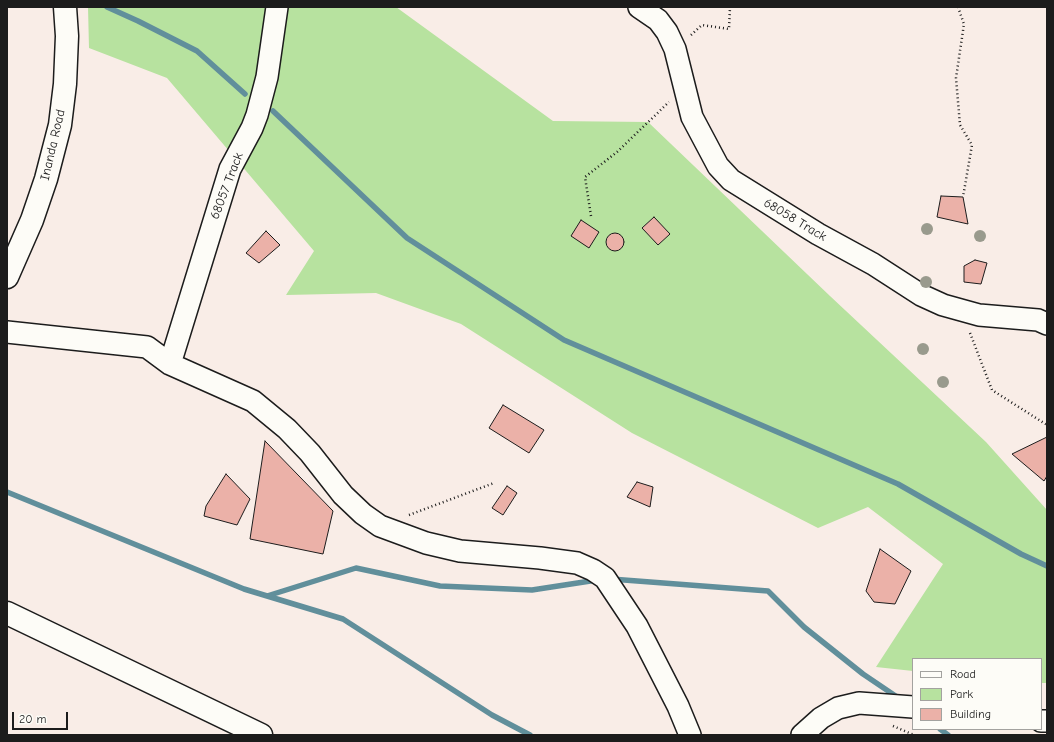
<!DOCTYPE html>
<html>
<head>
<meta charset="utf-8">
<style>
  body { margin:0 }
  #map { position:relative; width:1054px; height:742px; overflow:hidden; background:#f9ede7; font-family:"Comic Neue",sans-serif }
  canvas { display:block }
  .frame { position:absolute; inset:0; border:8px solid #1c1c1c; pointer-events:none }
  .legend { position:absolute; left:912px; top:658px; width:130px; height:72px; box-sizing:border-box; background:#fdfcf7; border:1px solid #a3a29f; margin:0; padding:5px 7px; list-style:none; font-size:12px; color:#1c1c1c }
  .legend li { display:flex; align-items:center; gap:8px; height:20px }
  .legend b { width:20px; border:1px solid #a3a29f }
  .scale { position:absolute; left:12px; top:712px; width:56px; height:18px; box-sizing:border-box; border:2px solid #1c1c1c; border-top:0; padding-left:5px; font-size:12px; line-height:14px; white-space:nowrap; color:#1c1c1c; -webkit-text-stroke:3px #fdfcf7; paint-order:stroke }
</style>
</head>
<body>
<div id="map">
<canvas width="1054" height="742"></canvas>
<div class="frame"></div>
<ul class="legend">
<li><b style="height:5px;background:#fdfcf7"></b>Road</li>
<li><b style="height:11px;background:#b7e29f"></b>Park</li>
<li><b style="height:11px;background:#ebb1a8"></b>Building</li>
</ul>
<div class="scale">20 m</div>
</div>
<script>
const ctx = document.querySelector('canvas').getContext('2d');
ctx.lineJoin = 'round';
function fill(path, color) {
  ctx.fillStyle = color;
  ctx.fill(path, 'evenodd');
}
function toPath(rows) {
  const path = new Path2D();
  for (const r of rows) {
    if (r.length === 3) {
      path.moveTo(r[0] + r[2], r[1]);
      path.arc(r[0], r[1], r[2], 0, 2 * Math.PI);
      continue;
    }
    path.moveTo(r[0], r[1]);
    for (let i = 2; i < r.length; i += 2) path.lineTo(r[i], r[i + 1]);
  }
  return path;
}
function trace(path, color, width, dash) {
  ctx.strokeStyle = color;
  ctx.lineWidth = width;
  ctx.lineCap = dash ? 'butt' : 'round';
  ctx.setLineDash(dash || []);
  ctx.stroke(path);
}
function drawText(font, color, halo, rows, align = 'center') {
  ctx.font = font + ' "Comic Neue",sans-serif';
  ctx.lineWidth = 3;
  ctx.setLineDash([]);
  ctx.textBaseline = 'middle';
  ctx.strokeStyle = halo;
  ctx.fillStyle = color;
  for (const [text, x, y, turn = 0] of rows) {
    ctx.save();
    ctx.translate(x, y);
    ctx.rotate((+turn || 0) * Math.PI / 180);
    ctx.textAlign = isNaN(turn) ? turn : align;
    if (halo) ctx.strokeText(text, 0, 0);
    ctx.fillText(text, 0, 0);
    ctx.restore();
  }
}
fill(toPath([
  [88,7,396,7,553,121,648,122,830,296,986,442,1047,510,1047,683,1041,683,1041,659,913,659,913,671,876,667,943,564,868,507,818,528,632,433,461,324,376,293,286,295,314,251,167,78,89,48]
]), '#b7e29f');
trace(toPath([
  [107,7,138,21,197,51,245,94],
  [273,111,407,238,564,340,898,484,1021,554,1047,566],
  [7,492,244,589,343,619,492,715,530,735],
  [611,579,768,591,804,627,863,674,900,699],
  [267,596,356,568,440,586,532,590,597,580],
  [940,729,948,735]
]), '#618f9b', 5.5);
const building = toPath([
  [941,196,963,197,968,224,937,217,941,196],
  [654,217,670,234,658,245,642,228,654,217],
  [581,220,599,232,589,248,571,236,581,220],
  [266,231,280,245,259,263,246,253,266,231],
  [615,242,9],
  [975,260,987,263,981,284,964,282,964,266,975,260],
  [503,405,544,430,529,453,489,428,503,405],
  [1047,437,1047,476,1044,481,1012,454,1047,437],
  [265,441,333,511,323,554,250,539,265,441],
  [226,474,250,499,237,525,204,516,206,506,226,474],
  [637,482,653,487,650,507,627,497,637,482],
  [507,486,517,493,503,515,492,508,507,486],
  [880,549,911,571,895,604,874,602,866,591,880,549]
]);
fill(building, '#ebb1a8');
trace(building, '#1c1c1c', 1);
const street = toPath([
  [639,7,658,20,667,32,675,49,692,117,718,166,731,180,818,234,873,264,921,295,943,305,979,315,1038,320,1047,324],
  [7,332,147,347,170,364,253,401,287,429,310,453,343,495,363,514,380,526,426,543,460,551,540,558,577,563,593,570,605,578,637,626,678,706,690,735],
  [170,364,230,169,252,128,257,115,267,77,277,7],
  [1041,721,1047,721],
  [802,735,821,718,838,708,859,703,913,707]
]);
const secondary = toPath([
  [7,277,32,220,46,179,60,125,65,84,67,36,65,7],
  [7,613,261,735]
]);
trace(street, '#1c1c1c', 24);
trace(secondary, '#1c1c1c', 25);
trace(toPath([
  [958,7,964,24,956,78,960,125,972,145,963,197],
  [691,35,702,25,729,29,730,7],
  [591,216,585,177,617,152,669,102],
  [970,333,992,390,1047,425],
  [409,515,494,483],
  [893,726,914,735]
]), '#1c1c1c', 2.5, [1, 3]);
trace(street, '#fdfcf7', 21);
trace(secondary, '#fdfcf7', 22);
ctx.fillStyle = '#999a8d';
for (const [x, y] of [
  [927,229],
  [980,236],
  [926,282],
  [923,349],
  [943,382]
]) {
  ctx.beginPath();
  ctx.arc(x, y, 6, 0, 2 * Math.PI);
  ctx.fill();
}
drawText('13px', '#1c1c1c', '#fdfcf7', [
  ["Inanda Road",53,145,-77],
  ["68057 Track",227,186,-69],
  ["68058 Track",795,220,31]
]);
</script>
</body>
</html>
